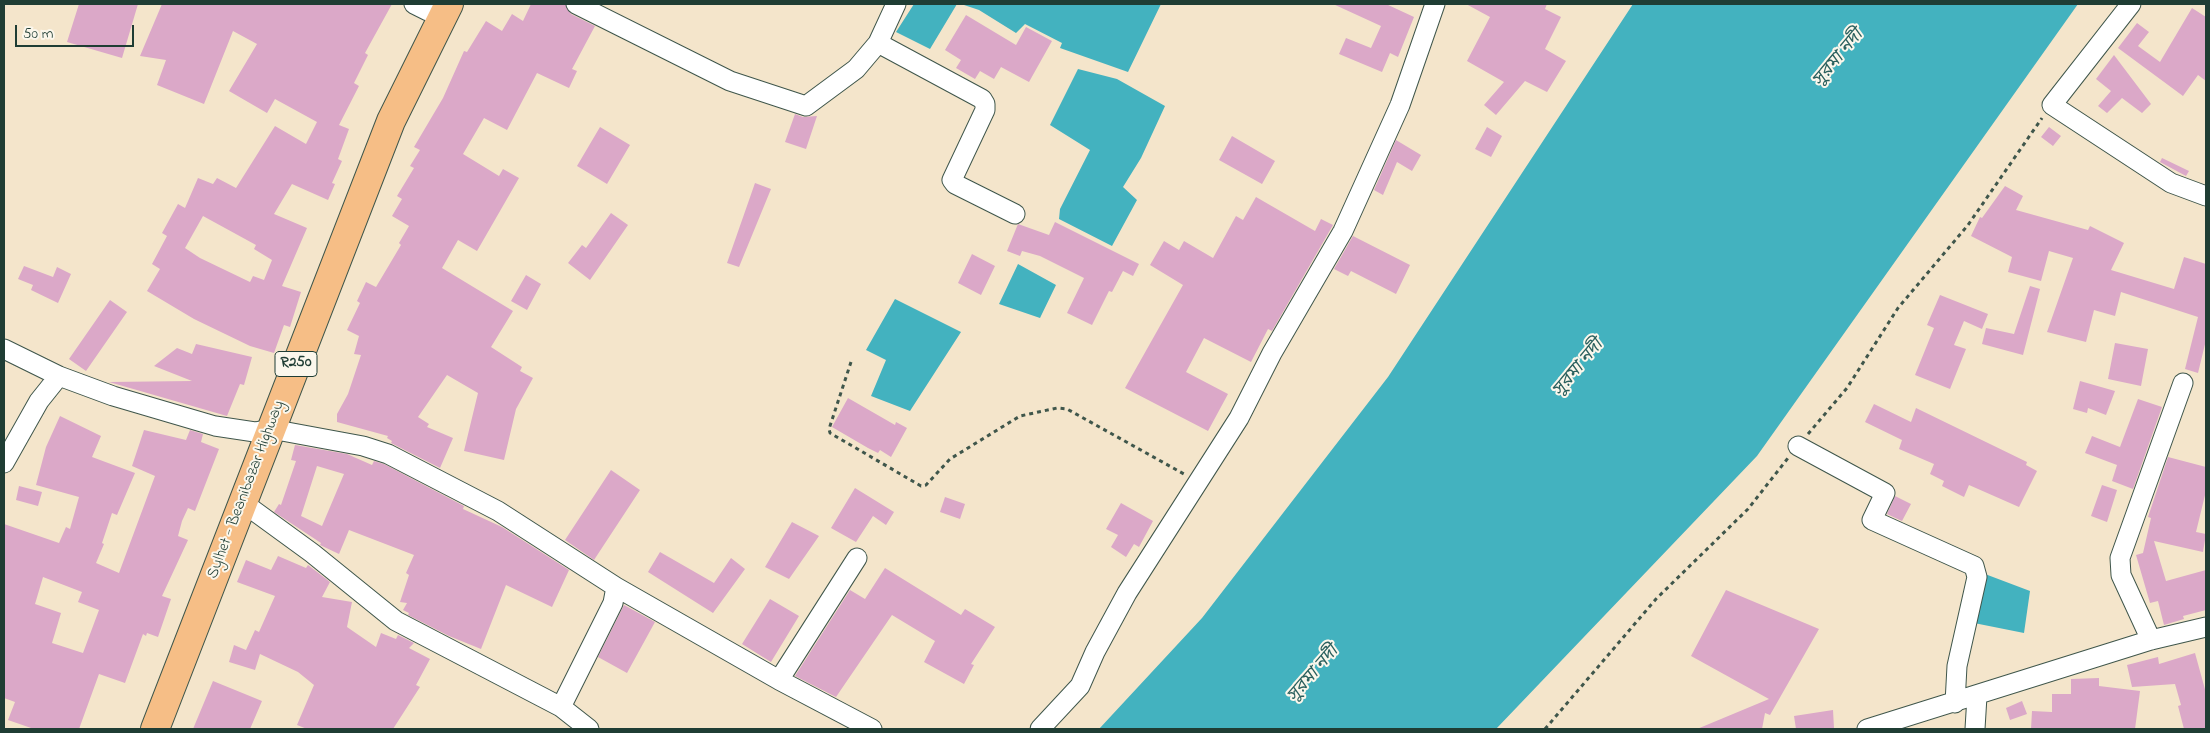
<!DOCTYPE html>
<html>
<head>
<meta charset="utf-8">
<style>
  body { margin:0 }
  #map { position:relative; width:2210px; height:733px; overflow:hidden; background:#f4e5cb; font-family:"Indie Flower",sans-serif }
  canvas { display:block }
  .frame { position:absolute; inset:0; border:5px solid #1f3d34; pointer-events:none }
  .scale { position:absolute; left:15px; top:25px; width:119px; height:22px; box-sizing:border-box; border:2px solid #1f3d34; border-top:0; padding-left:6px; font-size:15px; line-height:18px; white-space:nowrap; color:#1f3d34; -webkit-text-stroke:4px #fbf7ec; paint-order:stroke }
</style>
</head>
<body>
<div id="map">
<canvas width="2210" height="733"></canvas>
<div class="frame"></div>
<div class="scale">50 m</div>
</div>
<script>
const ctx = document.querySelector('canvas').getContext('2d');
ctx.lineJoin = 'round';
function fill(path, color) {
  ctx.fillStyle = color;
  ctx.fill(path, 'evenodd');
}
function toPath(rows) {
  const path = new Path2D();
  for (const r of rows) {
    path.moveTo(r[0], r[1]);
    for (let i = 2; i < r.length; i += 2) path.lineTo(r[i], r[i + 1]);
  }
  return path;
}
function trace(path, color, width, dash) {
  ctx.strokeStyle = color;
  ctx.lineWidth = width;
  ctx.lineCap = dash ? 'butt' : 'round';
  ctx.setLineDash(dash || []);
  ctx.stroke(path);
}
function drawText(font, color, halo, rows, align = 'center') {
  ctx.font = font + ' "Indie Flower","Noto Sans Bengali",sans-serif';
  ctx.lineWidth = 4;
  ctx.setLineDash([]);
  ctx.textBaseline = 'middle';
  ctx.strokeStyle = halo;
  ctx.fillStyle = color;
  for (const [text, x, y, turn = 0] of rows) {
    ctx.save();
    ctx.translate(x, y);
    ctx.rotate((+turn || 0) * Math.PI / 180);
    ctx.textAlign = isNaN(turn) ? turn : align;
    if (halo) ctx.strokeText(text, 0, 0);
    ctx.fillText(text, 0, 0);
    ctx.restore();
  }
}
fill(toPath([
  [914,4,957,4,930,49,896,32],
  [961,4,1161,4,1128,72,1060,48,1062,43,1025,24,1016,33,979,10],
  [1633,4,2078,4,1757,456,1496,729,1099,729,1202,618,1388,377],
  [1078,69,1117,79,1165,106,1141,158,1123,187,1137,200,1112,246,1059,219,1060,209,1090,150,1050,125],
  [1018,264,1056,285,1040,318,999,304],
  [895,299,961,332,910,411,871,396,886,360,866,350],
  [1985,574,2030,591,2024,633,1974,623]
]), '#43b2bf');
fill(toPath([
  [79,4,138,4,122,58,67,42],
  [162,4,392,4,365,53,368,55,354,83,359,86,339,125,349,129,338,159,342,161,332,183,335,184,328,200,292,184,274,214,307,228,282,286,301,292,290,327,284,325,274,353,250,346,194,319,147,291,160,269,152,264,167,236,162,233,178,204,185,208,198,178,213,184,217,178,236,188,275,126,306,144,317,122,275,99,267,113,229,91,257,44,233,31,204,104,157,85,166,60,140,56],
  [203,216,256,245,254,249,272,260,264,280,253,276,250,282,200,258,185,248],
  [531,4,565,4,571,14,595,26,572,69,577,71,569,88,537,73,507,130,484,118,463,154,499,176,503,169,519,178,477,251,458,240,442,268,513,311,491,347,522,367,520,371,533,378,516,409,504,460,464,451,478,393,447,375,418,417,429,424,427,427,453,438,440,468,391,443,392,441,387,438,388,436,337,422,337,414,348,394,361,355,354,354,359,336,347,330,360,303,357,301,366,282,376,287,401,245,399,243,409,226,392,216,402,199,397,196,414,168,410,166,420,150,414,147,443,98,464,51,467,52,486,21,502,31,512,14,523,21],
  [1333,4,1386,4,1414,17,1398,57,1390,53,1382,72,1339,54,1346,38,1371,48,1381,26],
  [1466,4,1547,4,1545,9,1561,17,1545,49,1566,61,1547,92,1525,81,1496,115,1484,105,1504,82,1467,61,1490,17],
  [2192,8,2206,17,2206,81,2198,75,2183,96,2118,48,2137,23,2149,32,2138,46,2160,62],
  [966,15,1016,45,1026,27,1052,41,1029,82,1001,67,994,79,980,71,975,79,956,68,961,60,945,50],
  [2114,55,2151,104,2142,113,2122,98,2107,113,2098,106,2111,91,2096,79],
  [795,114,803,117,817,116,806,149,785,142],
  [600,127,630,145,607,184,577,166],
  [1487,127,1502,136,1491,157,1475,149],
  [2049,127,2061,136,2053,146,2041,137],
  [1232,136,1275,161,1262,184,1219,160],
  [1396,140,1421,155,1412,171,1397,162,1383,195,1374,190],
  [2162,158,2189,171,2186,176,2160,162],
  [755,183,771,189,739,267,727,263],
  [2005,186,2023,196,2016,210,2088,230,2090,226,2124,243,2111,270,2174,289,2184,257,2206,264,2206,340,2198,373,2185,369,2198,317,2121,292,2115,316,2094,310,2086,342,2047,332,2073,258,2049,251,2041,281,2008,272,2012,257,1971,236,1980,217,1982,218],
  [1256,197,1315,231,1321,219,1333,225,1272,331,1268,329,1251,362,1204,338,1186,372,1228,394,1208,431,1125,388,1183,285,1150,265,1164,241,1179,250,1184,241,1213,258,1236,216,1243,220],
  [611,213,628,225,590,280,568,263,582,245,586,248],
  [1055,222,1139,264,1133,276,1123,271,1112,292,1109,291,1092,325,1067,313,1084,278,1040,256,1022,251,1020,256,1007,251,1018,224,1049,235],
  [1353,236,1410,265,1396,294,1351,271,1348,276,1334,269],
  [972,254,995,266,981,295,958,283],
  [24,266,53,277,57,267,71,274,58,303,31,290,33,285,18,279],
  [526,275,541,284,527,310,511,301],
  [2030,286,2040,289,2023,355,1982,344,1986,328,2014,334],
  [1940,295,1988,314,1982,329,1964,321,1954,345,1966,349,1950,389,1915,375,1934,328,1927,325],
  [110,300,127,312,86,371,69,359],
  [2115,343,2148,349,2141,386,2108,379],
  [196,344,252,357,244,385,240,384,227,416,109,382,192,381,154,366,177,348,192,354],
  [2080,381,2115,391,2106,415,2088,408,2087,413,2073,409],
  [848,398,895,425,896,422,907,428,891,457,880,450,878,453,868,448,832,427],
  [2138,399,2162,407,2133,489,2112,481,2117,465,2085,453,2092,436,2120,447],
  [1874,404,1911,422,1916,408,2027,462,2026,465,2037,471,2019,507,1969,485,1964,497,1942,486,1944,481,1930,474,1934,464,1899,449,1902,440,1865,422],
  [60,416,101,436,92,457,135,473,117,515,112,513,102,543,104,544,96,563,119,573,155,476,132,466,144,430,186,440,190,430,203,434,201,442,219,449,195,511,188,508,182,521,178,536,188,540,162,596,171,599,158,637,147,633,146,636,143,634,125,683,99,674,79,729,34,729,8,720,15,702,4,698,4,524,59,543,66,527,70,529,79,497,36,485,46,447],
  [43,577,82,592,78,602,99,610,83,653,52,643,61,613,35,604],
  [295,445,347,454,372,465,374,461,384,464,464,506,463,509,502,527,569,570,552,607,506,585,481,649,449,636,408,615,409,613,403,610,407,603,400,602,409,575,406,573,414,555,349,530,339,554,320,545,321,543,274,512,279,504,281,505,296,461,291,460],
  [317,466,344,474,322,526,301,516],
  [2168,457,2206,467,2206,491,2196,532,2206,534,2203,552,2154,541,2166,581,2206,570,2206,610,2183,616,2184,619,2164,625,2158,601,2150,603,2136,555,2143,553,2151,518,2148,517],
  [611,470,640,490,594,560,565,540],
  [2102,485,2117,490,2107,522,2091,516],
  [19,486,42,492,38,506,16,500],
  [855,488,894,512,886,525,873,516,856,542,831,528],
  [1895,496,1911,504,1902,521,1887,514],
  [945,497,965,504,960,519,940,512],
  [1121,503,1153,521,1139,547,1134,544,1126,557,1111,547,1118,535,1106,529],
  [792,522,819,536,789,579,765,567],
  [660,552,714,583,731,558,745,569,713,613,648,572],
  [278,556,306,568,308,565,330,582,322,597,352,602,347,627,376,647,381,633,396,639,398,635,414,643,409,648,430,659,416,685,420,687,393,729,307,729,297,725,314,685,298,672,260,654,255,670,229,662,234,645,246,650,255,630,259,632,275,596,237,582,246,560,271,570],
  [885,568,961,615,965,609,995,627,971,664,974,665,964,684,924,662,935,641,892,615,836,697,795,676,850,590,865,599],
  [1726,590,1819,629,1770,715,1765,713,1762,729,1697,729,1769,699,1691,656],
  [770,599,799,616,771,662,742,644],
  [624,605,655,622,627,673,598,657],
  [2195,653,2206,693,2206,729,2184,729,2178,706,2181,705,2175,684,2132,687,2127,665,2158,657,2159,664],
  [2099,678,2099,686,2140,691,2135,729,2031,729,2032,711,2052,712,2052,694,2071,694,2071,679],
  [213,681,262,701,250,729,193,729],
  [2022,701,2027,714,2010,720,2006,708],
  [1833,710,1834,728,1796,729,1794,716]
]), '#dba8c8');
const street = toPath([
  [414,4,428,11],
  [576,4,730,81,806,106,856,69,878,43,896,4],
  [2131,4,2052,105,2171,183,2206,196],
  [878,43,982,99,985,104,985,110,952,180,955,184,1015,214],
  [4,349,59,376,113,396,215,426,255,432,271,429,363,446,388,454,498,511,616,587,613,603,561,707,589,729],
  [1798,446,1885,493,1872,520,1974,566,1977,577,1957,666,1955,703],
  [4,463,39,401,59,376],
  [242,502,312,553,396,621,561,707],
  [616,587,779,680,872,729],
  [2151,640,2121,575,2120,558,2183,383],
  [779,680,857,558],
  [1040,729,1080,686,1095,652,1127,593,1239,418,1272,353,1343,231,1400,105,1435,4],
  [1867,729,2151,640,2206,627],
  [1975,729,1977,696]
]);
const primary = toPath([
  [155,729,391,121,449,4]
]);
trace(street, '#3f564b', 21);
trace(primary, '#3f564b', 30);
trace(toPath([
  [851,362,829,429,830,433,921,486,926,485,950,459,1020,416,1057,408,1067,409,1184,474],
  [1808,434,1847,388,1898,308,1968,225,2042,118],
  [1545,729,1656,599,1748,509,1788,458]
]), '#3f564b', 3, [4, 4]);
trace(street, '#fff', 19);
trace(primary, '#f6be86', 28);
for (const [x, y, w] of [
  [296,364,42]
]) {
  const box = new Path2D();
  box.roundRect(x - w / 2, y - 12.5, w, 25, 4);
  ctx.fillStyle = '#fbf7ec';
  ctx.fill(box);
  trace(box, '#1f3d34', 1);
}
drawText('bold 15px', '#1f3d34', null, [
  ["R250",296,364]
]);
drawText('16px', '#1f3d34', '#fbf7ec', [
  ["Sylhet - Beanibazar Highway",247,490,-69]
]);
drawText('italic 18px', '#2a605e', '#fbf7ec', [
  ["সুরমা নদী",1839,59,-50],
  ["সুরমা নদী",1579,369,-50],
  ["সুরমা নদী",1314,675,-49]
]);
</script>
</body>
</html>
